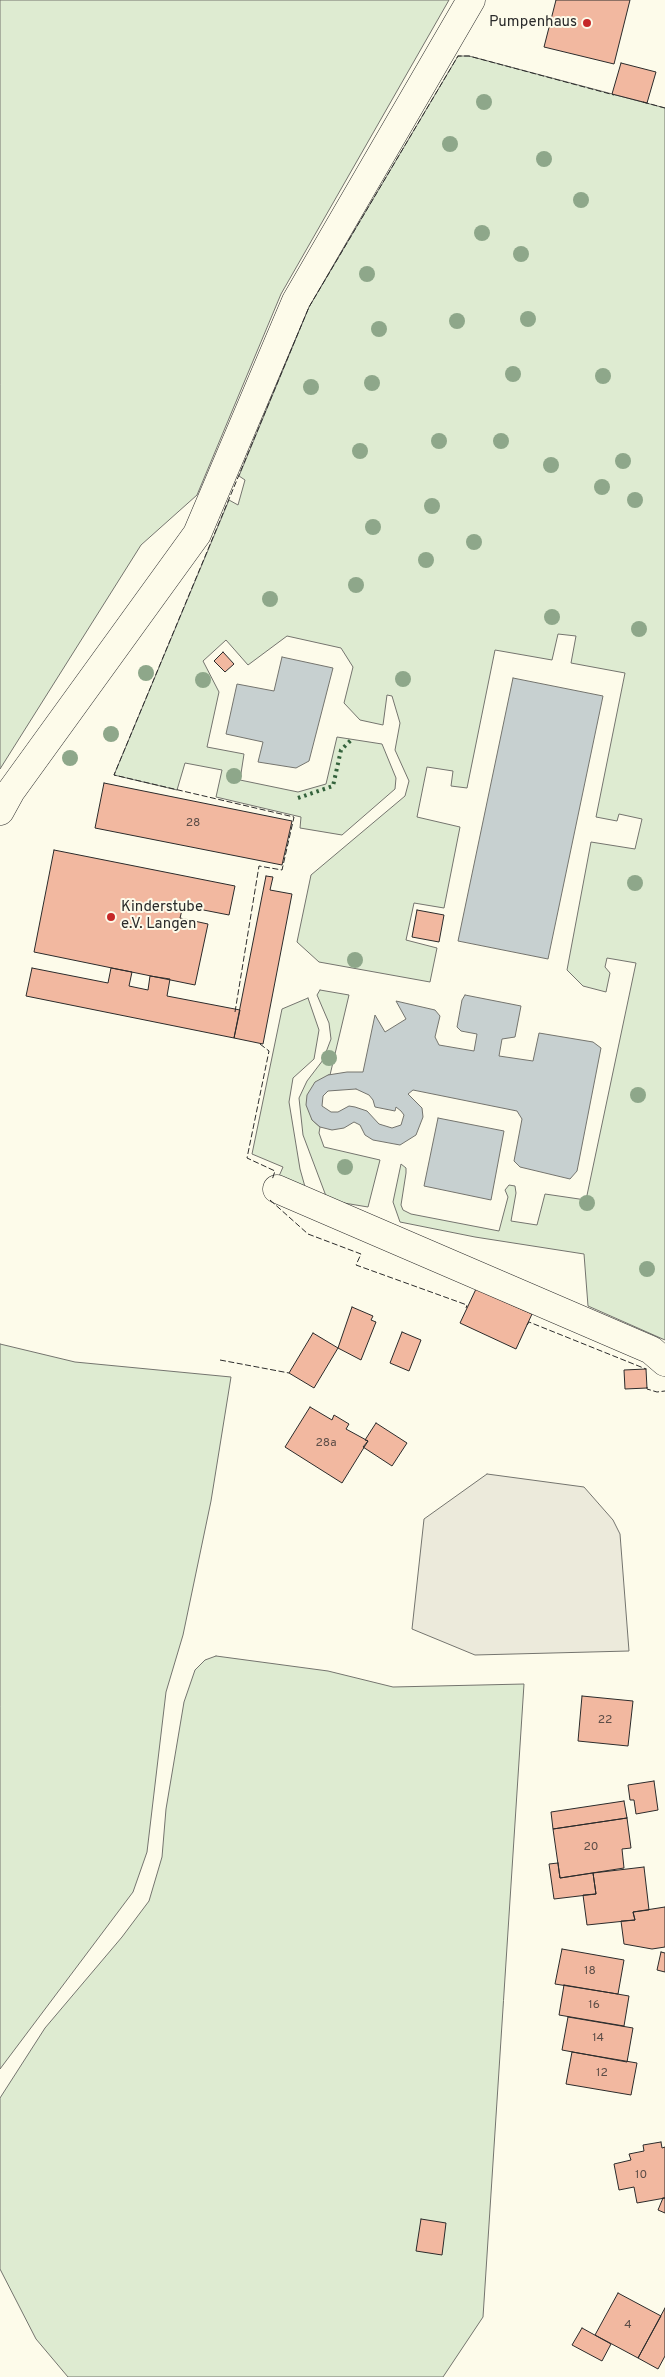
<!DOCTYPE html>
<html>
<head>
<meta charset="utf-8">
<style>
  body { margin:0 }
  canvas { display:block; background:#fdfbea }
</style>
</head>
<body>
<canvas width="665" height="2377"></canvas>
<script>
const ctx = document.querySelector('canvas').getContext('2d');
ctx.lineJoin = 'round';
function fill(path, color) {
  ctx.fillStyle = color;
  ctx.fill(path, 'evenodd');
}
function toPath(rows) {
  const path = new Path2D();
  for (const r of rows) {
    path.moveTo(r[0], r[1]);
    for (let i = 2; i < r.length; i += 2) path.lineTo(r[i], r[i + 1]);
  }
  return path;
}
function trace(path, color, width, dash) {
  ctx.strokeStyle = color;
  ctx.lineWidth = width;
  ctx.lineCap = dash ? 'butt' : 'round';
  ctx.setLineDash(dash || []);
  ctx.stroke(path);
}
function drawText(font, color, halo, rows, align = 'center') {
  ctx.font = font + ' Overpass,sans-serif';
  ctx.lineWidth = 4;
  ctx.setLineDash([]);
  ctx.textBaseline = 'middle';
  ctx.strokeStyle = halo;
  ctx.fillStyle = color;
  for (const [text, x, y, turn = 0] of rows) {
    ctx.save();
    ctx.translate(x, y);
    ctx.rotate((+turn || 0) * Math.PI / 180);
    ctx.textAlign = isNaN(turn) ? turn : align;
    if (halo) ctx.strokeText(text, 0, 0);
    ctx.fillText(text, 0, 0);
    ctx.restore();
  }
}
const green = toPath([
  [0,0,449,0,281,294,197,495,141,545,0,769,0,0],
  [458,56,469,56,665,108,665,1340,588,1306,584,1254,475,1237,400,1222,393,1202,401,1164,406,1168,406,1173,401,1205,403,1210,411,1214,499,1231,508,1197,505,1190,509,1185,515,1186,516,1193,511,1221,537,1225,545,1194,586,1200,636,963,607,958,605,967,610,973,606,992,583,986,567,970,591,842,635,849,642,819,619,814,617,821,596,817,625,673,571,663,576,636,558,634,552,660,495,650,467,788,451,786,453,771,427,767,417,817,460,827,444,908,414,903,406,940,437,948,430,982,319,962,297,942,311,875,405,796,409,781,395,750,400,723,392,696,387,695,383,725,360,720,344,703,353,667,341,648,287,636,248,665,226,640,203,661,219,692,207,747,244,754,240,780,298,792,326,784,337,737,382,744,396,778,395,789,342,835,300,828,301,817,216,797,222,770,185,763,177,790,114,775,229,500,238,505,245,480,239,476,309,307,458,56],
  [320,990,349,995,330,1075,328,1075,312,1120,320,1127,319,1133,324,1147,380,1160,368,1207,338,1202,326,1196,303,1135,299,1098,307,1081,323,1060,331,1039,329,1023,317,995,320,990],
  [308,998,319,1030,314,1059,293,1078,289,1102,300,1169,309,1201,276,1183,283,1167,252,1154,282,1009,308,998],
  [0,1344,75,1362,231,1377,211,1501,183,1635,166,1692,147,1852,133,1892,0,2069,0,1344],
  [216,1656,328,1671,393,1687,524,1684,483,2317,443,2377,68,2377,36,2339,0,2269,0,2098,45,2028,122,1937,149,1901,162,1857,166,1809,184,1702,195,1670,205,1660,216,1656]
]);
fill(green, '#deebd1');
trace(green, '#74746e', 1);
const parking = toPath([
  [487,1474,584,1487,613,1520,620,1534,629,1651,475,1655,412,1629,424,1519,487,1474]
]);
fill(parking, '#eceadb');
trace(parking, '#74746e', 1);
const water = toPath([
  [282,657,333,668,309,761,296,768,258,762,263,742,226,734,237,684,274,691,282,657],
  [513,678,603,696,548,959,458,941,513,678],
  [465,995,521,1006,515,1037,502,1039,499,1056,533,1061,539,1033,593,1042,601,1048,577,1171,570,1179,520,1167,514,1161,522,1119,517,1111,413,1090,408,1094,422,1108,423,1117,416,1135,400,1145,373,1140,365,1135,360,1125,354,1122,344,1128,332,1130,320,1127,312,1120,306,1105,307,1095,315,1082,328,1075,347,1072,363,1072,375,1015,385,1032,406,1019,396,1001,435,1010,440,1016,435,1037,439,1045,474,1051,477,1034,461,1031,457,1027,462,1000,465,995],
  [356,1089,369,1095,373,1100,375,1107,395,1111,396,1107,401,1111,404,1115,401,1125,392,1128,379,1124,367,1111,355,1107,349,1106,338,1112,331,1112,322,1106,323,1096,328,1091,356,1089],
  [438,1118,504,1131,491,1200,424,1186,438,1118]
]);
fill(water, '#c7d0d0');
trace(water, '#74746e', 1);
const building = toPath([
  [556,0,630,0,614,64,544,47,556,0],
  [621,63,656,72,647,103,612,94,621,63],
  [223,652,234,664,225,672,214,661,223,652],
  [104,783,292,821,282,865,95,828,104,783],
  [54,850,235,886,229,915,183,906,180,918,208,924,195,985,34,952,54,850],
  [266,876,273,877,270,890,292,894,263,1044,234,1038,266,876],
  [417,910,444,915,439,942,412,937,417,910],
  [32,968,108,983,111,968,132,972,129,986,148,990,150,976,170,979,167,996,240,1010,234,1038,26,996,32,968],
  [476,1289,532,1314,516,1349,460,1323,476,1289],
  [352,1307,373,1316,371,1320,376,1322,361,1360,338,1348,352,1307],
  [402,1332,421,1340,409,1371,390,1363,402,1332],
  [313,1333,338,1348,314,1388,289,1373,313,1333],
  [646,1369,647,1388,625,1389,624,1370,646,1369],
  [310,1407,332,1420,334,1415,349,1424,346,1429,368,1441,342,1483,285,1447,310,1407],
  [376,1423,407,1443,392,1466,363,1447,368,1441,365,1440,376,1423],
  [582,1696,633,1701,628,1746,578,1741,582,1696],
  [654,1781,658,1810,636,1814,634,1800,630,1800,628,1785,654,1781],
  [624,1801,627,1818,553,1829,551,1812,624,1801],
  [627,1818,631,1848,622,1849,624,1868,560,1878,553,1829,627,1818],
  [558,1863,560,1878,593,1873,596,1894,554,1899,549,1864,558,1863],
  [644,1867,649,1910,633,1912,635,1920,587,1925,583,1895,596,1894,593,1873,644,1867],
  [665,1907,665,1947,652,1949,624,1944,621,1921,635,1920,633,1912,665,1907],
  [562,1949,624,1960,618,1994,555,1984,562,1949],
  [661,1952,665,1953,665,1972,657,1970,661,1952],
  [564,1985,629,1996,624,2026,559,2015,564,1985],
  [568,2017,633,2028,627,2062,562,2050,568,2017],
  [572,2052,637,2063,631,2095,566,2084,572,2052],
  [661,2142,662,2148,665,2147,665,2198,637,2203,634,2187,619,2190,614,2164,631,2160,629,2154,644,2151,643,2145,661,2142],
  [663,2198,665,2198,665,2213,658,2210,663,2198],
  [421,2219,446,2223,442,2255,416,2251,421,2219],
  [618,2293,661,2316,638,2358,595,2335,618,2293],
  [665,2308,665,2356,658,2369,638,2358,665,2308],
  [582,2328,611,2344,602,2361,572,2345,582,2328]
]);
fill(building, '#f2b8a0');
trace(building, '#2b2b2b', 1);
const minor = toPath([
  [0,811,11,791,197,534,296,301,471,0],
  [277,1189,651,1350,665,1362]
]);
trace(minor, '#2b2b2b', 29);
trace(minor, '#fdfbea', 28);
trace(toPath([
  [298,798,333,786,341,750,351,740]
]), '#34623c', 4, [2.5, 4]);
trace(toPath([
  [643,102,665,108],
  [235,1012,259,866,282,870,294,817,114,775,309,307,458,56,469,56,614,95],
  [260,1044,269,1051,247,1158,275,1171,272,1180],
  [270,1200,308,1234,361,1254,356,1265,467,1305,466,1308],
  [527,1325,529,1322,646,1369],
  [220,1360,289,1373],
  [647,1387,647,1389,657,1392,665,1391]
]), '#2b2b2b', 1, [6, 2.5]);
ctx.fillStyle = '#8ea78a';
for (const [x, y] of [
  [484,102],
  [450,144],
  [544,159],
  [581,200],
  [482,233],
  [521,254],
  [367,274],
  [528,319],
  [457,321],
  [379,329],
  [513,374],
  [603,376],
  [372,383],
  [311,387],
  [439,441],
  [501,441],
  [360,451],
  [623,461],
  [551,465],
  [602,487],
  [635,500],
  [432,506],
  [373,527],
  [474,542],
  [426,560],
  [356,585],
  [270,599],
  [552,617],
  [639,629],
  [146,673],
  [403,679],
  [203,680],
  [111,734],
  [70,758],
  [234,776],
  [635,883],
  [355,960],
  [329,1058],
  [638,1095],
  [345,1167],
  [587,1203],
  [647,1269]
]) {
  ctx.beginPath();
  ctx.arc(x, y, 8, 0, 2 * Math.PI);
  ctx.fill();
}
for (const [x, y, r, color] of [
  [587,23,5,"#c62828"],
  [111,917,5,"#c62828"]
]) {
  const dot = new Path2D();
  dot.arc(x, y, r, 0, 2 * Math.PI);
  ctx.fillStyle = color;
  ctx.fill(dot);
  trace(dot, '#fdfbea', 2);
}
drawText('12px', '#5d4e48', null, [
  ["28",193,824],
  ["28a",326,1444],
  ["22",605,1721],
  ["20",591,1848],
  ["18",590,1972],
  ["16",594,2006],
  ["14",598,2039],
  ["12",602,2074],
  ["10",641,2176],
  ["4",628,2326]
]);
drawText('15px', '#2b2b2b', '#fdfbea', [
  ["Pumpenhaus",577,23],
  ["Kinderstube",121,908,"left"],
  ["e.V. Langen",121,925,"left"]
], 'right');
</script>
</body>
</html>
